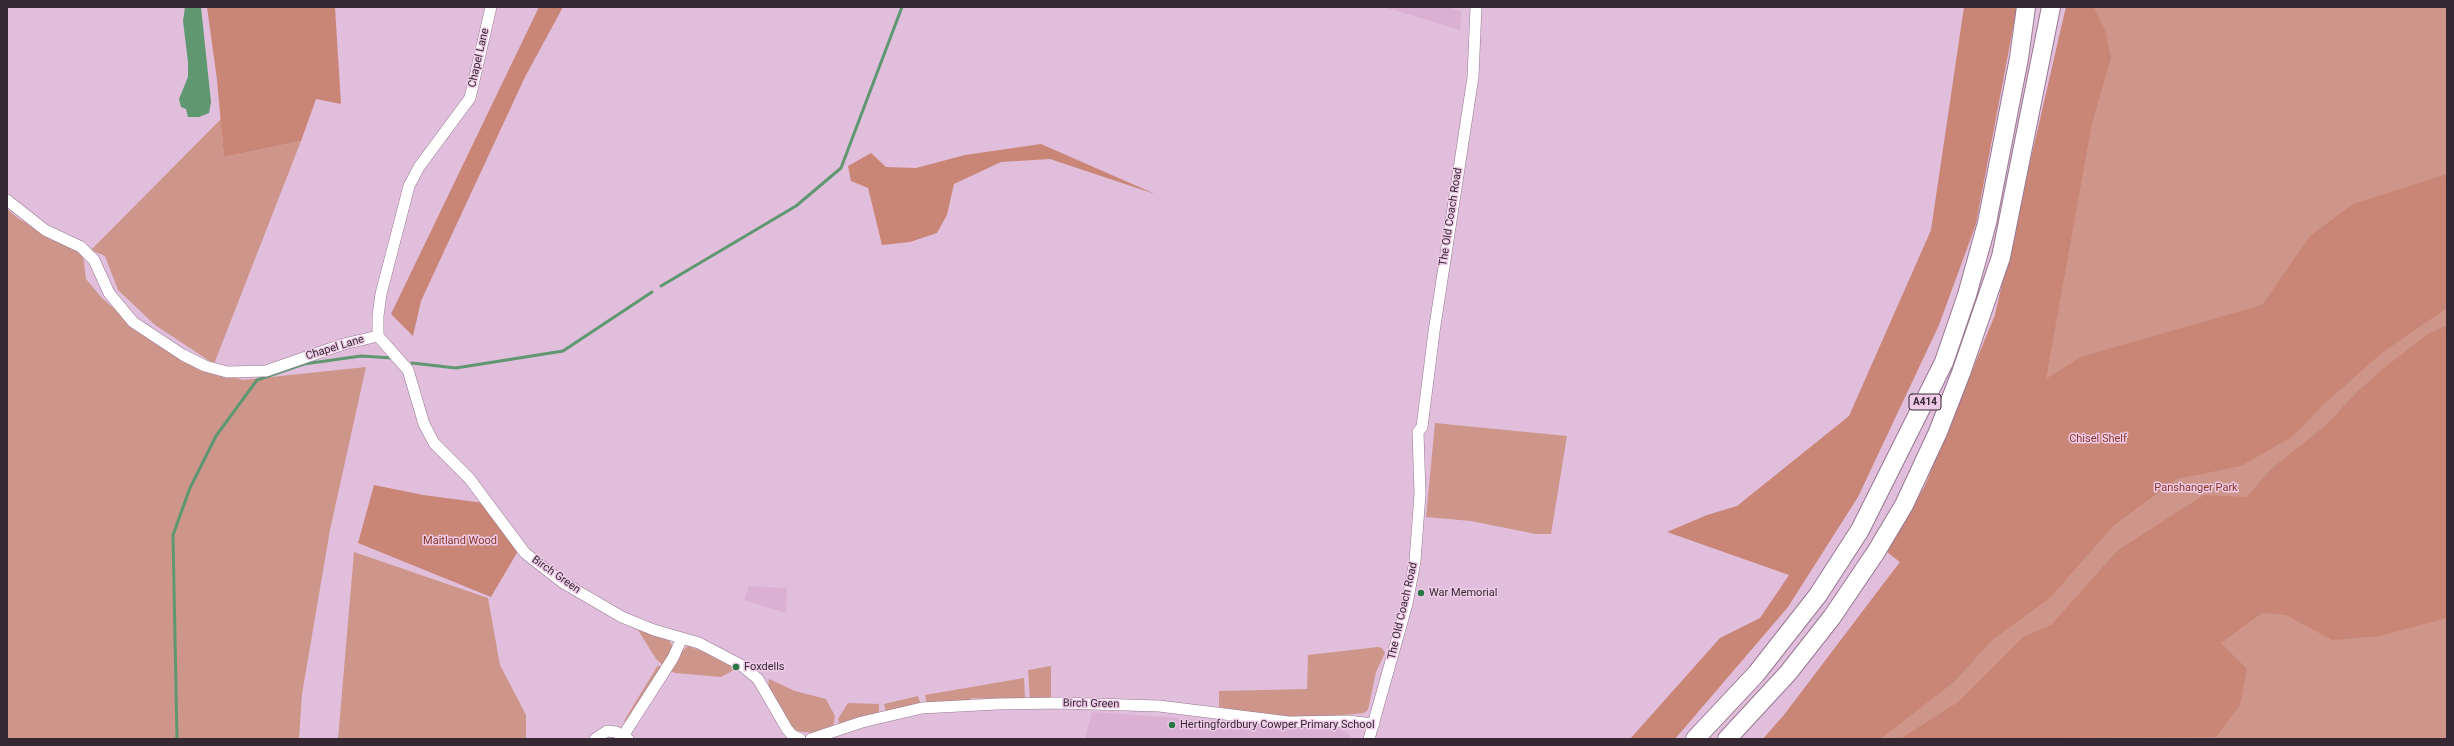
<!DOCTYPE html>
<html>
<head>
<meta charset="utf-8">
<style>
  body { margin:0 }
  #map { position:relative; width:2454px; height:746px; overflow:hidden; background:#e1bedb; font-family:Roboto,sans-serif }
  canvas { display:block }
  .frame { position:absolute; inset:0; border:8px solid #352833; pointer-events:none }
</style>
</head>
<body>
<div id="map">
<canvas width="2454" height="746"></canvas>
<div class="frame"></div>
</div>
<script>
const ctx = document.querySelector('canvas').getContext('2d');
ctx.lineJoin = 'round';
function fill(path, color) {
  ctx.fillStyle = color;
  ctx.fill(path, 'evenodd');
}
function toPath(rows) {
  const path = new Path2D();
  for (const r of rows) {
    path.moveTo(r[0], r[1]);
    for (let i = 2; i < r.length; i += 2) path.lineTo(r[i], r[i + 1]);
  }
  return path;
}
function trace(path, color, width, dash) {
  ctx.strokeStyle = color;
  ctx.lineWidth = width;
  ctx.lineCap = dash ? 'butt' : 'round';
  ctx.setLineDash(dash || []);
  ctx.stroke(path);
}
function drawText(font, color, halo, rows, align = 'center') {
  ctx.font = font + ' Roboto,sans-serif';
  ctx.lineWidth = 3;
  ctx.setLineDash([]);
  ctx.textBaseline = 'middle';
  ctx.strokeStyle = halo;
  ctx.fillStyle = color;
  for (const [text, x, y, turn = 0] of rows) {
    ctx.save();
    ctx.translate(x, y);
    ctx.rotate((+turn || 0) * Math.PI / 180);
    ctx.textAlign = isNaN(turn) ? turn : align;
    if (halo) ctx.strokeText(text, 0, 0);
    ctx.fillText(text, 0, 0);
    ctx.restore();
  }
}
fill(toPath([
  [1384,7,1448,7,1461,11,1460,30],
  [749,586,787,588,786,613,744,600],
  [1092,712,1338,729,1347,732,1352,739,1085,739]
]), '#dab1d3');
fill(toPath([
  [2066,7,2447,7,2447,739,1763,739,1784,715,1900,562,1886,551,1925,486,1995,315],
  [221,119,224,157,301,141,214,364,155,325,118,290,105,256,91,250],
  [7,209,19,219,69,245,83,255,86,279,102,298,133,325,196,367,243,380,366,367,330,530,302,694,299,739,7,739],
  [1435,423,1567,436,1551,534,1536,534,1471,521,1426,517],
  [354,552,488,598,500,665,526,715,526,739,338,739],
  [638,630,669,640,673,647,664,666,656,659],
  [688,646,715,656,736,669,721,677,675,673,670,671,682,651],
  [1378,647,1382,648,1385,653,1376,672,1368,710,1364,713,1322,717,1279,717,1219,707,1219,691,1307,689,1308,655],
  [658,665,662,668,628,723,624,721],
  [1051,666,1051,699,1030,700,1028,670],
  [1024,678,1025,700,971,698,968,702,927,704,925,695],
  [769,679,795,691,826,699,835,716,833,727,814,733,795,731,788,724,768,687],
  [918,696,921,705,886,712,884,704],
  [848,703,879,704,879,714,840,726,838,719]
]), '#ce968a');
fill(toPath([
  [207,7,335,7,341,104,316,99,301,141,224,157,217,80],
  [539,7,563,7,525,77,421,301,413,336,391,314],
  [1964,7,2017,7,1976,224,1939,325,1858,497,1788,607,1675,739,1630,739,1720,638,1760,618,1789,575,1667,532,1707,515,1737,506,1849,416,1931,230],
  [2066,7,2094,7,2106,33,2111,58,2092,123,2046,379,2080,357,2262,305,2311,235,2353,204,2447,174,2447,308,2383,352,2324,404,2292,437,2241,466,2177,479,2113,526,2050,598,1992,640,1954,682,1880,739,1763,739,1784,715,1900,562,1886,551,1925,486,1995,315],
  [1041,144,1155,194,1050,159,1001,162,954,184,947,215,937,233,910,242,882,245,868,188,851,181,848,166,871,153,886,167,916,168,965,155],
  [2447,325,2447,618,2380,636,2332,640,2286,615,2262,613,2221,643,2247,669,2240,705,2216,737,1900,739,1958,702,2023,637,2051,625,2118,550,2204,495,2247,497,2270,470,2325,426,2357,392,2385,367,2428,334],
  [374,485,423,495,484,503,518,551,491,597,358,543]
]), '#c98677');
fill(toPath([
  [185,7,201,7,211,102,209,113,199,117,188,117,186,109,181,107,179,99,188,77,188,62,183,21]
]), '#5f9870');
trace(toPath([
  [661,286,796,206,841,168,902,7],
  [412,363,456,368,563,351,652,292],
  [177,739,173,535,190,488,216,436,257,380,304,364,361,356,392,358]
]), '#5f9870', 3);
const minor = toPath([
  [7,200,45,230,81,247,94,260,109,293,133,322,183,355,205,366,227,372,266,371,344,344,378,336],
  [378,336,408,370,424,424,434,443,469,478,525,553,562,582,622,617,654,630,699,643,741,665,758,679,787,729,792,735,800,739],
  [378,336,378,316,381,294,409,186,419,167,470,98,491,7],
  [623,736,673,658,682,638],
  [595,739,607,731,616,732,628,739],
  [811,739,862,722,922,708,997,704,1060,703,1159,706,1289,722,1347,721,1374,724],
  [1369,739,1407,604,1415,561,1420,494,1418,432,1422,427,1434,332,1473,77,1476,7]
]);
const trunk = toPath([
  [1695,739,1756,674,1818,595,1860,530,1944,362,1967,295,1987,223,2019,58,2026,7],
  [1727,739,1788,673,1832,617,1876,552,1904,505,1938,432,1961,373,2001,257,2051,7]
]);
trace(minor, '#987792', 12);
trace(trunk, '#987792', 20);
trace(minor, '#fff', 11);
trace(trunk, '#fff', 18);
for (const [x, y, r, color] of [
  [1421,593,4,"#297645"],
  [736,667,4,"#297645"],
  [1172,725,4,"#297645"]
]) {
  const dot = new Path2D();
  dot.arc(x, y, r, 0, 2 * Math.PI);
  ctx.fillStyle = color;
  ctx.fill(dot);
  trace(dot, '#efcbe8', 1.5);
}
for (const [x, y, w] of [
  [1925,402,32]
]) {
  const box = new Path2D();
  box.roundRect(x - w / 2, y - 8, w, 16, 3);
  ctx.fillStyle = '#efcbe8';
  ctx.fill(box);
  trace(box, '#352833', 1);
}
drawText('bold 10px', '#352833', null, [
  ["A414",1925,402]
]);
drawText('11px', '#352833', '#efcbe8', [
  ["Chapel Lane",479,58,-77],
  ["The Old Coach Road",1451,217,-81],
  ["Chapel Lane",335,348,-17],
  ["Birch Green",556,575,35],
  ["The Old Coach Road",1403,611,-77],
  ["Birch Green",1091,704,1]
]);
drawText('11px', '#873526', '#efcbe8', [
  ["Chisel Shelf",2098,439],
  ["Panshanger Park",2196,488],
  ["Maitland Wood",460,541]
]);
drawText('11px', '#352833', '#efcbe8', [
  ["War Memorial",1429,593],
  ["Foxdells",744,667],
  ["Hertingfordbury Cowper Primary School",1180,725]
], 'left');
</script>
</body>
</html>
